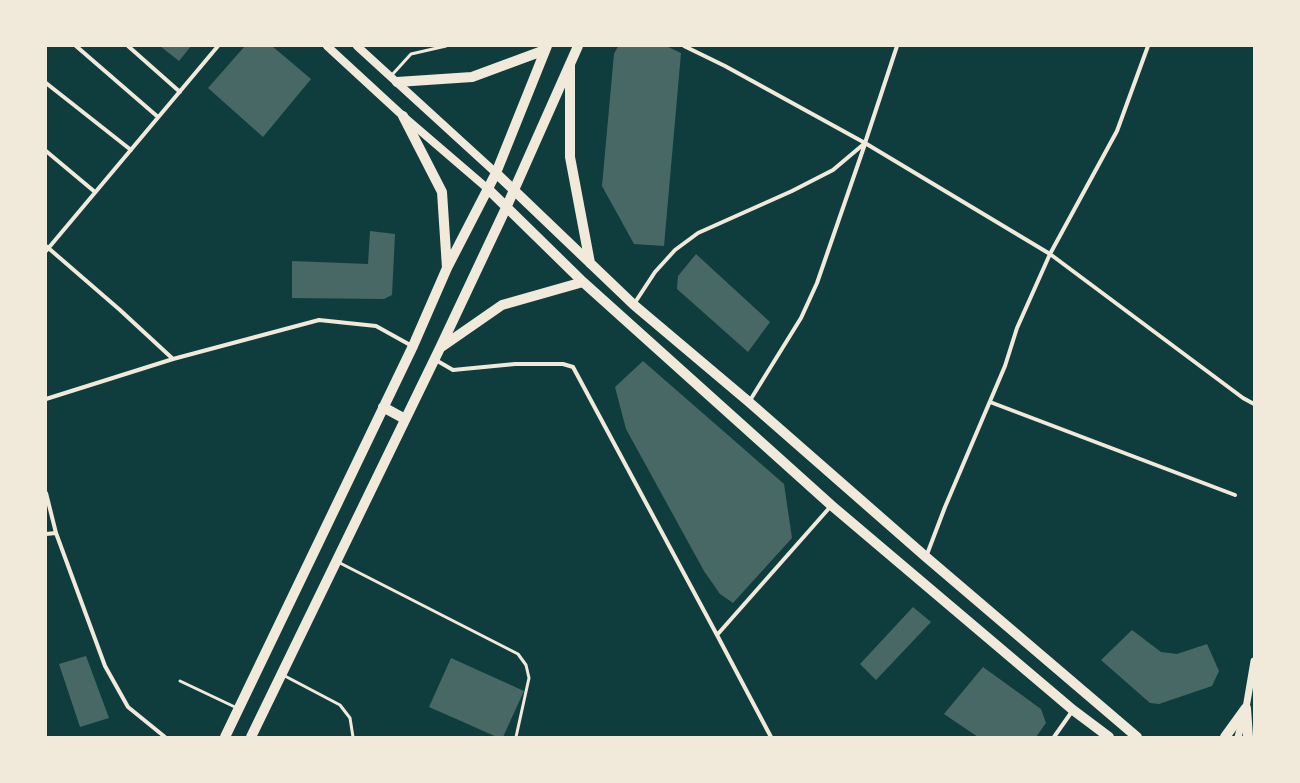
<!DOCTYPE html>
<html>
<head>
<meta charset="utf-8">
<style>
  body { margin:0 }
  #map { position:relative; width:1300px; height:783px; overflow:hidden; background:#0f3d3e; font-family:Georgia,serif }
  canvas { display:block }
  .frame { position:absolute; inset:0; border:47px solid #f1e9da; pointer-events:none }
</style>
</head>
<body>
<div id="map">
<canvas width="1300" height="783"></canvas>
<div class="frame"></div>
</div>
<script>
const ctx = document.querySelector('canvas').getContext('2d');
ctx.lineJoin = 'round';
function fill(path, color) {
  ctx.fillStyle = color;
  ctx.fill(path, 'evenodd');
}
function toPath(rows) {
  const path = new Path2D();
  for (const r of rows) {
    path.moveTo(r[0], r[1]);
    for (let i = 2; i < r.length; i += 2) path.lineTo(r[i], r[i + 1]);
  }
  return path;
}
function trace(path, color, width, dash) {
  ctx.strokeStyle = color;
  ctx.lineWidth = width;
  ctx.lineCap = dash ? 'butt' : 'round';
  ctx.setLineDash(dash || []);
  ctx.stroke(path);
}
fill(toPath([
  [160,46,191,46,179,61],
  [245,46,272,46,311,79,263,137,208,88],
  [618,46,666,46,681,53,664,246,634,244,602,186,614,54],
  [370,231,395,234,392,295,384,299,292,298,292,261,368,264],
  [696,254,770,322,748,352,677,289,678,276],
  [643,361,784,484,792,538,733,603,720,594,704,571,626,429,615,387],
  [913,607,931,622,876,680,860,664],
  [1132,630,1161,652,1177,654,1207,644,1219,671,1212,686,1159,704,1150,703,1101,660],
  [86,656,109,718,80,727,59,664],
  [451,658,524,691,503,737,497,737,429,707],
  [983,667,1041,709,1046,723,1036,737,978,737,944,714]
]), '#486865');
trace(toPath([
  [391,76,411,54,446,46],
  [338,562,518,654,526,665,529,678,516,737],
  [283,675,340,705,350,718,353,737],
  [180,681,237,708]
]), '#f1e9da', 3);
trace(toPath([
  [76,46,158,117],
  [128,46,180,92],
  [684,46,725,66,865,143,1050,254,1243,398,1254,404],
  [46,83,131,150],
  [46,151,95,192],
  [46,246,120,310,173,359],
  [46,251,218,46],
  [634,304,655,272,675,250,698,233,792,191,833,170,865,143,897,46],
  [434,359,453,370,515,364,563,364,573,367,717,635,771,737],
  [46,399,173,359,319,320,376,326,412,346],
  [749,402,801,318,817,283,865,144],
  [990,402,1235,495],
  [46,493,56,533,105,666,128,707,165,737],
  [46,534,56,533],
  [926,557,945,507,1005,366,1017,328,1050,254,1117,131,1148,46],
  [717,635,831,506],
  [1054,737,1073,710]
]), '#f1e9da', 4);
trace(toPath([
  [1238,737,1246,708,1254,661]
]), '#f1e9da', 7);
trace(toPath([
  [327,46,403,116,488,189],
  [357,46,496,173]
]), '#f1e9da', 8);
trace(toPath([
  [570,65,570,157,590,263],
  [397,82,472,77,545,50],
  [403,116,442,192,447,268],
  [496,173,634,305,749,402,926,557,1137,737],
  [488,189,583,282,831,505,1073,710,1109,737],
  [440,348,502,305,583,282],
  [383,407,405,419],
  [1246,708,1248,737],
  [225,737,413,346,447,268,496,173,547,46],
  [251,737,440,348,506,208,578,46],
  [1225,737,1246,708]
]), '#f1e9da', 10);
</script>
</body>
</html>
